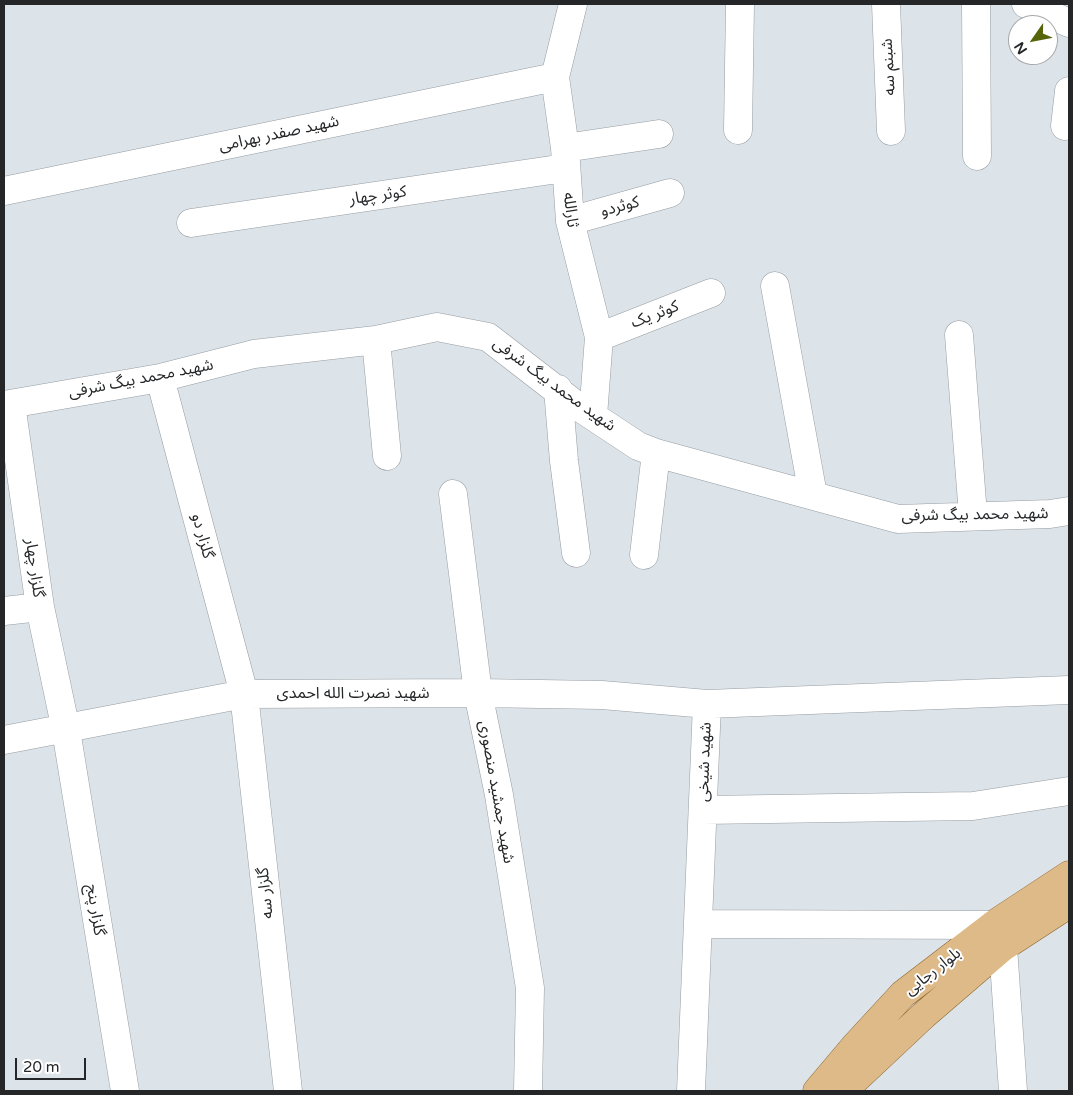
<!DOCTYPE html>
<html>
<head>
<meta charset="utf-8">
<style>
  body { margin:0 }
  #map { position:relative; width:1073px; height:1095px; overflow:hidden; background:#dce3e9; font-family:"Varela Round",sans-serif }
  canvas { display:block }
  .frame { position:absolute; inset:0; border:5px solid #242628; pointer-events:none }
  .north { position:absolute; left:1008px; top:15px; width:50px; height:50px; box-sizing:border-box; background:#fff; border:1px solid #a7a8a9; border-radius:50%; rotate:237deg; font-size:14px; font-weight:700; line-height:20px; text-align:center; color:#242628 }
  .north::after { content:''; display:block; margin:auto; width:18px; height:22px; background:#57650a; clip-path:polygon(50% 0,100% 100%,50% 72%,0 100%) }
  .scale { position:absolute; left:15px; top:1058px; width:71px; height:22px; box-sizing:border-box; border:2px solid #242628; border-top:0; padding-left:6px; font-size:15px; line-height:18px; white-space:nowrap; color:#242628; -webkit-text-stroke:4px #fff; paint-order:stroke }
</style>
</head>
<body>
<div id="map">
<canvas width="1073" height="1095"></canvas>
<div class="frame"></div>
<div class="north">N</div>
<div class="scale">20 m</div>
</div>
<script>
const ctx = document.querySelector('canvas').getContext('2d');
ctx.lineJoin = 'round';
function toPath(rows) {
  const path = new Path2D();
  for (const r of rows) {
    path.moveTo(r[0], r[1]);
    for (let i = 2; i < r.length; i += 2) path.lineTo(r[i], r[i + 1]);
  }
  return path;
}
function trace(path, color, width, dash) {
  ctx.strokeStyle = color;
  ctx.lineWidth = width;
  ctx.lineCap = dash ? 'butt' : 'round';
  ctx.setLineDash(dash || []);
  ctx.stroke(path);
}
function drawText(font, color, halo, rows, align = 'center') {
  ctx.font = font + ' "Varela Round","Noto Sans Arabic",sans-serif';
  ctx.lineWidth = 4;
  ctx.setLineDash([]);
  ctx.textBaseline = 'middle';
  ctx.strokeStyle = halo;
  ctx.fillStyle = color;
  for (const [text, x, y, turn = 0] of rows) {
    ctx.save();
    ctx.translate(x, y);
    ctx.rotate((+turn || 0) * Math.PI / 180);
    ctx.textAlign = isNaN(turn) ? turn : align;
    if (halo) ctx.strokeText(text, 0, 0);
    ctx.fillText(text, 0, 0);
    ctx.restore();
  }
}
const minor = toPath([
  [573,4,555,77,565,148,570,221,599,337,593,416],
  [886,4,891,131],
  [976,4,977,156],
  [1026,4,1069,23],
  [1065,126,1069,91],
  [738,130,740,4],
  [565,148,659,134],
  [4,191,555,77],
  [570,221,670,193],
  [191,223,565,168],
  [775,286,813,495],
  [959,335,973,515],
  [599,337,711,293],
  [376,340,387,456],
  [160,378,244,694,288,1091],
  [558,389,564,461,576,553],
  [11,404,40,607,66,730,125,1091],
  [4,405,160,378,254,354,376,340,437,327,488,337,576,405,638,446,656,453,898,519,1050,514,1069,511],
  [453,494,478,693,499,795,530,988,528,1091],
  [644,555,656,453],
  [4,611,40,607],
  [4,740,244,694,478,693,602,695,707,704,1069,690],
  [703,810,973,806,1069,791],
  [698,924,993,925],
  [1003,947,1013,1091],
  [691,1091,707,704]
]);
const major = toPath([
  [817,1091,855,1046,903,994,993,925,1069,875],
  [843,1091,924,1015,1003,947,1069,904]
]);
trace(minor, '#969da2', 29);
trace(major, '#8e6832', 29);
trace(minor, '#fff', 28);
trace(major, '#ddba87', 28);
drawText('16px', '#242628', '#fff', [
  ["شبنم سه",889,67,-93],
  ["شهید صفدر بهرامی",279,134,-12],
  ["کوثر چهار",378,196,-8],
  ["کوثردو",620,207,-15],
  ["ثارالله",570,210,83],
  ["کوثر یک",655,315,-21],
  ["شهید محمد بیگ شرفی",141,379,-11],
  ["شهید محمد بیگ شرفی",554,385,36],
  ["شهید محمد بیگ شرفی",975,515,-1],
  ["گلزار دو",202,536,75],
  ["گلزار چهار",34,568,82],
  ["شهید نصرت الله احمدی",353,694],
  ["شهید شیخی",705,762,-88],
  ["شهید جمشید منصوری",496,792,80],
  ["گلزار سه",266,893,-96],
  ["گلزار پنج",95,910,81],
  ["بلوار رجایی",933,972,-38]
]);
</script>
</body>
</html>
